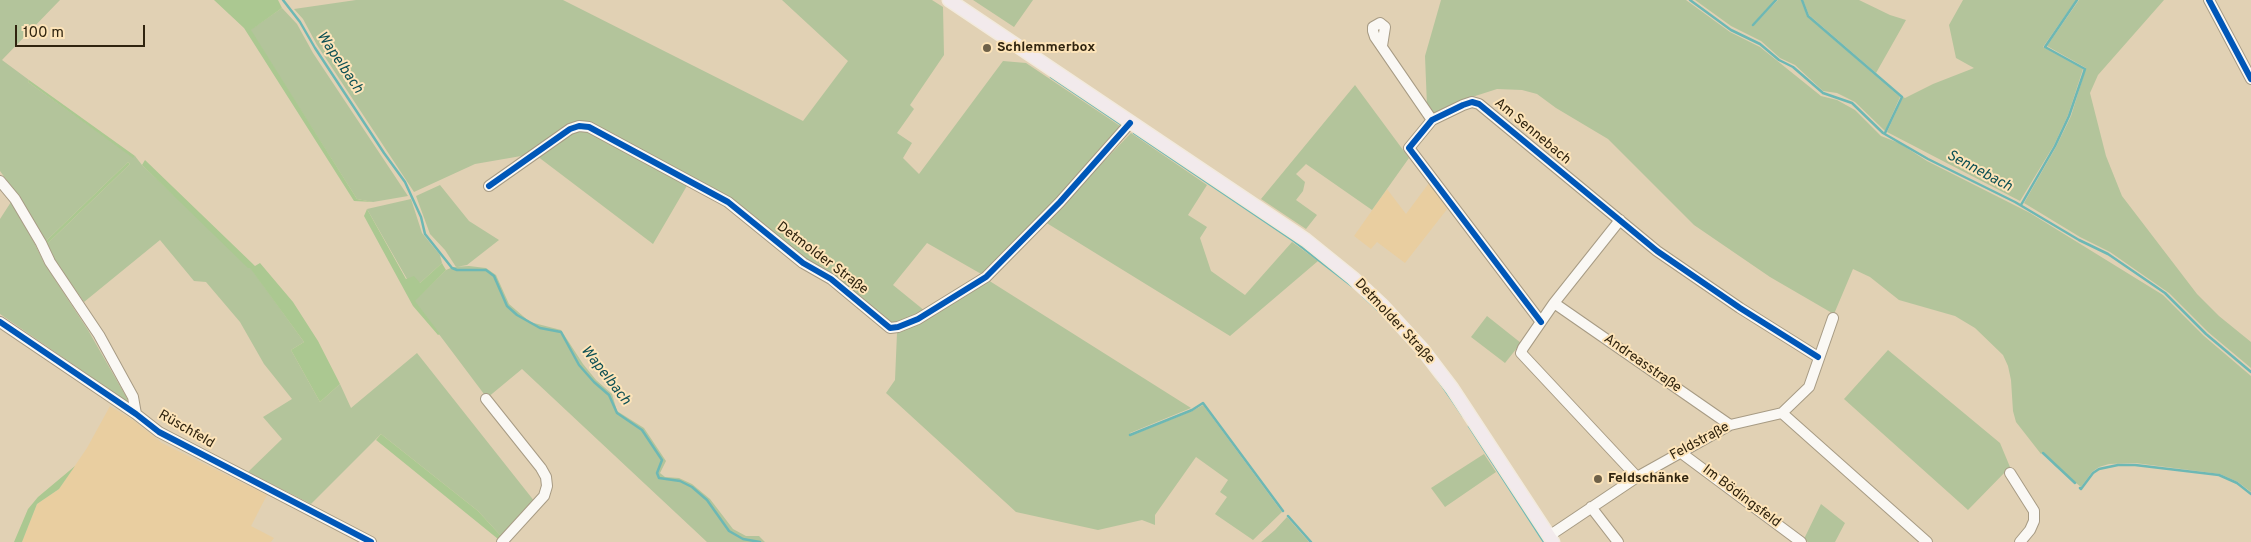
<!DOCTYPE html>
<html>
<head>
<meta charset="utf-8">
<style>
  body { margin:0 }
  #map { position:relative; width:2251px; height:542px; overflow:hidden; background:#e1d1b4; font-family:Overpass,sans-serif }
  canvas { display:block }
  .scale { position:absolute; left:15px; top:25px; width:130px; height:22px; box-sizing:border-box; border:2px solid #30240f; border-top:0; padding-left:6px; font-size:15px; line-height:18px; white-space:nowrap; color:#30240f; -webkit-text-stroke:4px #fde4b9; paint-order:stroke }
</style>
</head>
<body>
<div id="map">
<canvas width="2251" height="542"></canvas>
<div class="scale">100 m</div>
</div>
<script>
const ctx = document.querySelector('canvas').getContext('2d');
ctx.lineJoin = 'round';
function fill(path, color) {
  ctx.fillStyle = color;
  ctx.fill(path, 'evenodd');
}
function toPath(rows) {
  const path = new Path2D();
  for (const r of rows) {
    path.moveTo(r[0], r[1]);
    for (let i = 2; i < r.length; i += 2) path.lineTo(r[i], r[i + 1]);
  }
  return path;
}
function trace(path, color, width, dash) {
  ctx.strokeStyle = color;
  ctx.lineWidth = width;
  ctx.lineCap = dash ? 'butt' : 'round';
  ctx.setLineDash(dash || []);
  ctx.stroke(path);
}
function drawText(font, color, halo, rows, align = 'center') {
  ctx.font = font + ' Overpass,sans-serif';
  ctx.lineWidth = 4;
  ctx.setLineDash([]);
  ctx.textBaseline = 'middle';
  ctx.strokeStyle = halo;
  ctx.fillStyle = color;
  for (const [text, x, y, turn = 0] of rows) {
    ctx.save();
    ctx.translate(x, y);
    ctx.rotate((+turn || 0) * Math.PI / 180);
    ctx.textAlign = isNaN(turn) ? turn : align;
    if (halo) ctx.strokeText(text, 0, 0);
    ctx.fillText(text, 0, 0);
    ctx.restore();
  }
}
fill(toPath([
  [1429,183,1448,208,1405,263,1377,242,1371,249,1354,236,1387,189,1406,214],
  [110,406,133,420,162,443,267,495,251,526,274,538,271,542,22,542,37,504,59,489,87,448]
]), '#e9cea0');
fill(toPath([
  [0,0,60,0,2,60,29,80,28,82,133,157,135,156,142,165,250,267,304,342,291,350,320,402,340,384,351,408,417,353,535,502,501,536,478,511,381,434,311,504,248,472,282,439,263,417,292,399,264,364,240,322,206,282,194,281,160,240,84,302,53,258,47,244,130,164,128,162,46,241,18,196,0,171],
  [356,0,563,0,803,121,848,61,782,0,932,0,943,7,944,55,910,105,914,109,897,133,912,143,903,158,919,174,1003,61,1026,63,1123,128,1040,218,983,275,927,243,893,285,925,311,897,324,891,323,804,260,741,206,590,124,527,155,475,164,414,192,317,45,303,19,294,9],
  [973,0,1033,0,1014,27],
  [1441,0,1686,0,1730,32,1760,47,1821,96,1837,100,1855,110,1881,136,1899,143,1927,161,2030,213,2163,295,2204,336,2251,376,2251,492,2238,482,2220,474,2135,463,2109,464,2099,467,2092,472,2081,487,2055,466,2043,452,2041,454,2016,422,2013,411,2011,380,2008,366,2003,355,1975,328,1955,316,1899,300,1870,277,1853,269,1834,314,1832,313,1770,277,1694,225,1608,139,1556,108,1537,94,1522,90,1497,89,1469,98,1438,113,1432,112,1427,106,1425,56],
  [1695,0,1775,0,1752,25,1753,26,1778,0,1801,0,1807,16,1900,97,1885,131,1855,102,1837,93,1823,91,1795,65,1780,58,1761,41,1731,26],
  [1803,0,1859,0,1890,15,1906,20,1876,73,1809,15],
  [1963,0,2076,0,2043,47,2083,69,2068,115,2054,145,2020,201,1887,132,1903,97,1905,98,1933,84,1974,68,1956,58,1949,25],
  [2079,0,2164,0,2098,75,2090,93,2106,156,2122,196,2197,294,2219,316,2251,342,2251,368,2208,332,2169,293,2110,252,2080,237,2024,203,2056,147,2071,116,2086,68,2047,46],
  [282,8,297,24,313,53,408,196,373,202,357,199,250,30],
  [1355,85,1409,158,1372,210,1306,164,1296,174,1305,182,1303,191,1296,200,1317,215,1306,229,1261,199],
  [579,129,588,130,688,184,653,244,537,156],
  [1131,133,1207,185,1188,215,1207,227,1200,238,1211,271,1245,295,1292,242,1318,261,1230,336,1045,222],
  [440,185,469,221,499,240,467,265,456,267,445,250,430,234,416,196],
  [411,199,422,233,440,255,442,263,420,283,407,279,367,209],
  [11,202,35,244,44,263,88,330,128,400,126,401,0,314,0,219],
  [469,266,486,268,496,275,509,304,530,322,561,330,583,364,596,380,612,394,617,411,644,428,666,461,660,473,665,477,679,478,692,484,710,499,733,529,746,536,759,536,765,542,707,542,522,369,487,398,414,301,446,270,453,267],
  [988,280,1191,408,1130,433,1130,436,1192,411,1203,405,1282,512,1253,540,1215,514,1227,497,1220,492,1228,480,1196,457,1155,515,1155,525,1142,520,1098,530,1016,512,886,393,895,380,897,333,899,330],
  [1487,316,1521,343,1505,363,1471,337],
  [1888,350,2000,443,2010,467,1968,510,1844,399],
  [1484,454,1496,472,1445,507,1431,488],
  [1821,504,1845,523,1835,542,1808,542,1804,539],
  [1287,517,1309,542,1261,542,1275,530]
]), '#b3c49b');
fill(toPath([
  [214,0,278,0,282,8,251,30,357,199,373,202,354,201,244,28],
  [29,80,135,156,133,158,28,82],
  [145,160,255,266,260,263,293,302,318,341,340,384,320,402,291,350,304,342,250,268,248,268,142,165],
  [128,162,130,164,47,244,46,241],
  [367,209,406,279,414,276,420,283,442,263,443,265,446,270,415,301,440,334,438,335,413,306,364,216],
  [381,434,478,511,501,536,498,539,376,440],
  [75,466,59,489,37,504,22,542,14,542,28,509,38,497]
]), '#abc891');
trace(toPath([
  [283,0,300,22,315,48,384,153,405,182,421,217,425,234,452,268,457,270,486,270,494,276,507,306,517,315,540,328,561,332,579,365,594,382,609,395,617,413,642,430,662,460,657,473,659,478,680,481,692,487,707,500,729,531,743,539,760,542],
  [1690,0,1731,30,1760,44,1779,60,1793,67,1823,93,1852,103,1883,133,1928,159,2015,202,2079,240,2108,254,2165,293,2206,334,2251,372],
  [1802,0,1808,16,1902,97,1885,133],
  [1753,25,1776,0],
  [1051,77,1122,125],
  [1134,133,1294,241,1352,286],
  [2021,205,2055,146,2069,116,2085,69,2045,47,2077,0],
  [1363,296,1379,311],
  [1437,378,1463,416],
  [1469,426,1544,542],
  [1130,435,1192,410,1203,403,1283,511],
  [2043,453,2075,483],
  [2080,488,2081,489,2093,473,2099,469,2118,465,2135,465,2219,475,2237,483,2251,494],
  [1288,516,1311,542]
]), '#6db8b4', 2.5);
const minor = toPath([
  [2209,0,2251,79],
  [1382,46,1385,27,1380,23,1373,27,1373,31,1375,37,1432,120],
  [0,181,15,199,41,243,50,262,99,335,133,397,136,414],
  [489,186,570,129,579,126,589,127,728,202,803,263,831,279,890,328,898,327,918,319,986,277,1060,202,1130,123],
  [1620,220,1554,303,1523,348,1521,353,1637,477],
  [1554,303,1730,425],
  [0,322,136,414,159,432,371,542],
  [1541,322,1409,148,1432,120,1463,105,1472,102,1479,104,1657,251,1740,308,1818,357],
  [486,399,541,468,546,477,547,486,544,496,502,542],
  [1782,413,1809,387,1833,318],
  [1680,452,1801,542],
  [2010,473,2034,511,2034,521,2030,530,2020,542],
  [1591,507,1618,542],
  [1549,536,1637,477,1730,425,1782,413,1927,542]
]);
const major = toPath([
  [949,0,1306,240,1353,278,1383,306,1423,350,1452,388,1553,542]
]);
trace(minor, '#a79b84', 12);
trace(major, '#f2eadd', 15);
trace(minor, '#faf8f4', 10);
trace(major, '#f2eaec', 12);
trace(toPath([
  [2209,0,2251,79],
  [489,186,570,129,579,126,589,127,728,202,803,263,831,279,890,328,898,327,918,319,986,277,1060,202,1130,123],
  [0,322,136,414,159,432,371,542],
  [1541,322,1409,148,1432,120,1463,105,1472,102,1479,104,1657,251,1740,308,1818,357]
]), '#0057b8', 6);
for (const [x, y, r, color] of [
  [987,48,5,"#6e6149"],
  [1598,479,5,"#6e6149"]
]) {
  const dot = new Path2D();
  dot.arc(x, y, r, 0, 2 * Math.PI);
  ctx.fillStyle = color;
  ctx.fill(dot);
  trace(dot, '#fde4b9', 2);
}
drawText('bold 14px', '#30240f', '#fde4b9', [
  ["Schlemmerbox",997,48],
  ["Feldschänke",1608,479]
], 'left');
drawText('14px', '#30240f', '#fde4b9', [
  ["Am Sennebach",1532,132,40],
  ["Detmolder Straße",822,259,37],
  ["Detmolder Straße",1394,322,47],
  ["Andreasstraße",1642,364,35],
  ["Rüschfeld",186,430,30],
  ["Feldstraße",1700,442,-28],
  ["Im Bödingsfeld",1741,497,37]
]);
drawText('italic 15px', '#0e5054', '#fde4b9', [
  ["Wapelbach",339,63,56],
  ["Sennebach",1979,172,28],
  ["Wapelbach",605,376,52]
]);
</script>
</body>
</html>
